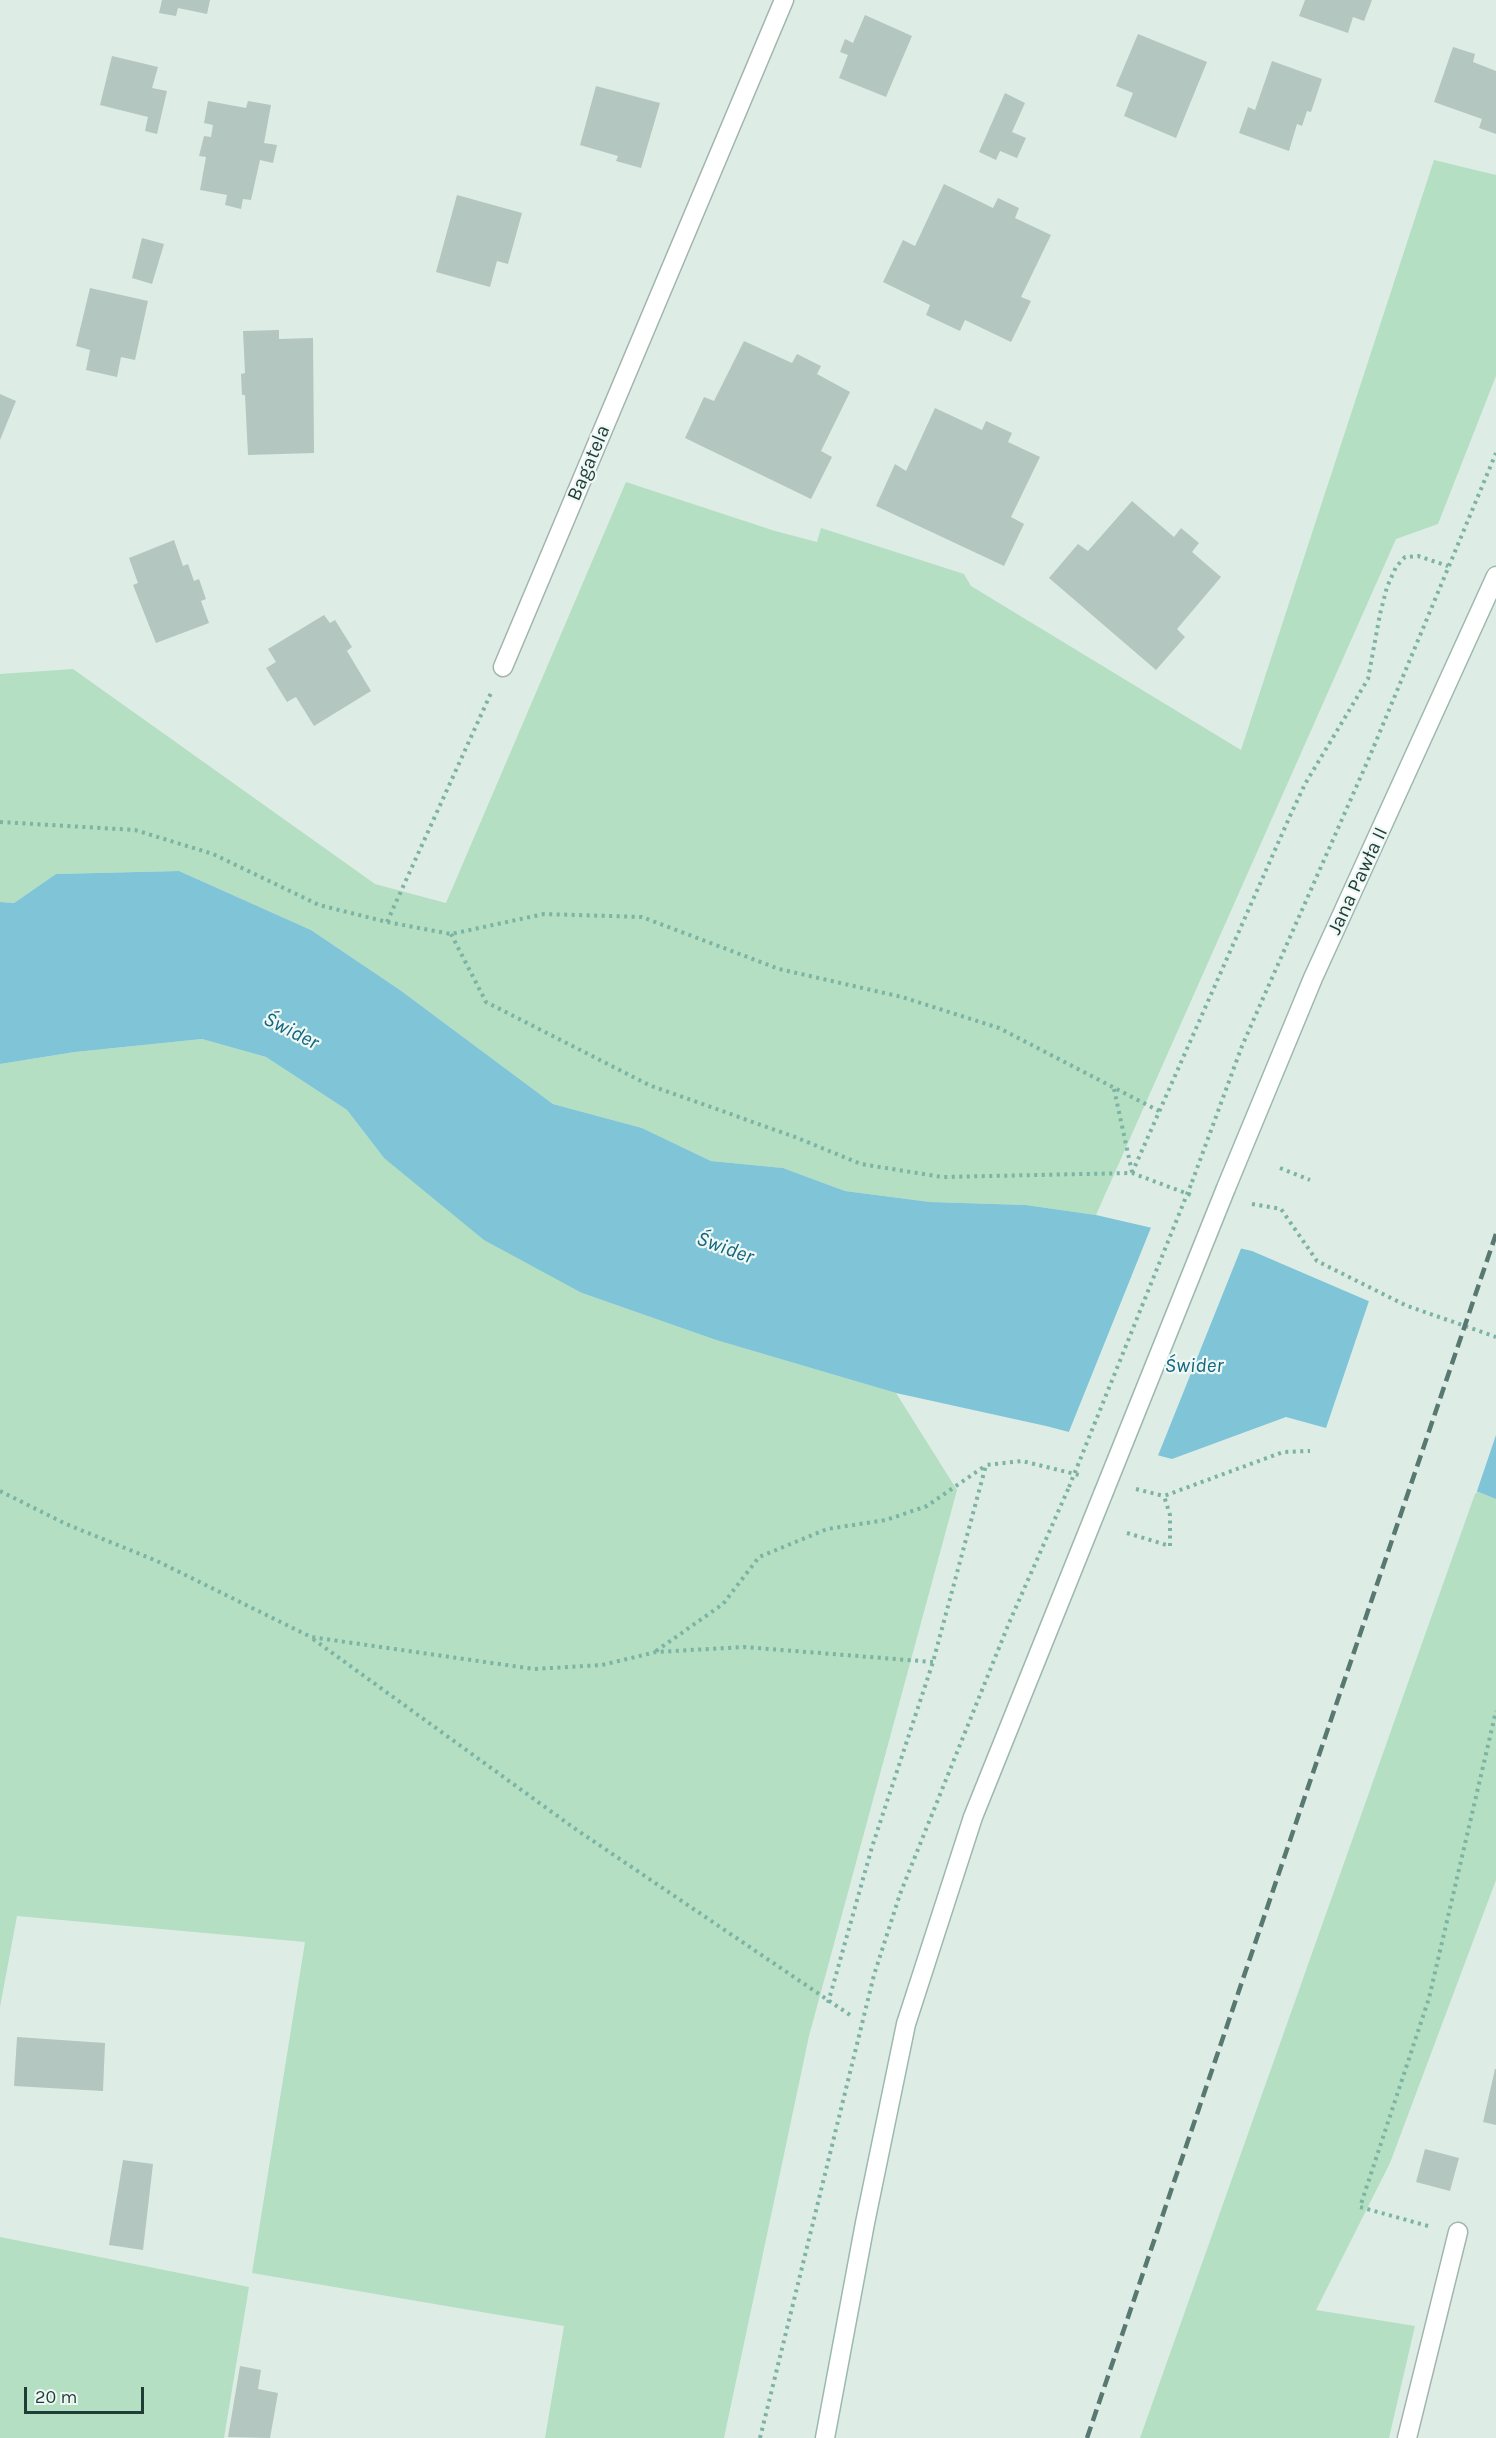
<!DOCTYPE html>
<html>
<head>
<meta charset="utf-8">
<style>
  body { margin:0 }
  #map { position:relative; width:1496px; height:2438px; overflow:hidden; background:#deece6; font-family:Karla,sans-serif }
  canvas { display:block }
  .scale { position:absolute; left:24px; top:2387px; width:120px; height:27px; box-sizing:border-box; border:3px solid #1e3d36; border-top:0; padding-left:8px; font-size:18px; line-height:21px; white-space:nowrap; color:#1e3d36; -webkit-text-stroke:4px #eff8f4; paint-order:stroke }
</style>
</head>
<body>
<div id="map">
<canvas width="1496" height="2438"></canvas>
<div class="scale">20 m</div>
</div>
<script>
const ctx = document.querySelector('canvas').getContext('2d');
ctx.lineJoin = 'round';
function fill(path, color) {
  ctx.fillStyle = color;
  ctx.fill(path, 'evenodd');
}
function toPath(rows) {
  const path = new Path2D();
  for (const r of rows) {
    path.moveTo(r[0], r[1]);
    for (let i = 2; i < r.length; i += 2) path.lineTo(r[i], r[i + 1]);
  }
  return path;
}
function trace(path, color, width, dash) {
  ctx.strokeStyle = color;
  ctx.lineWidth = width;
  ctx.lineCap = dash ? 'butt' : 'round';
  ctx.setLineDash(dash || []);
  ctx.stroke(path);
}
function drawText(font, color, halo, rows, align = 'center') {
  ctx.font = font + ' Karla,sans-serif';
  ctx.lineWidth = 4.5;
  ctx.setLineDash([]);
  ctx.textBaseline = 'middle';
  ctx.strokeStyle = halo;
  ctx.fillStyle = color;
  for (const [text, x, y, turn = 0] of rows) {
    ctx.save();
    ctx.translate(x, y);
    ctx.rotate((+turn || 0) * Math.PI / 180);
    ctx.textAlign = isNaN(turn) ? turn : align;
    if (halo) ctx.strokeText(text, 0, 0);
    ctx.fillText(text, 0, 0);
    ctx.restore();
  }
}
fill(toPath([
  [1434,160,1496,175,1496,376,1438,524,1396,539,1096,1215,1026,1205,930,1202,845,1191,783,1168,711,1161,642,1128,553,1104,400,990,311,930,179,871,56,874,14,903,0,902,0,674,73,669,375,884,446,903,626,482,775,531,817,542,821,528,964,574,971,586,1241,750],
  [202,1039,266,1057,347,1110,384,1158,582,1293,716,1340,896,1393,957,1490,809,2036,724,2438,545,2438,564,2326,252,2273,305,1942,17,1916,0,2007,0,1064,75,1052],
  [1476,1491,1496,1499,1496,1880,1390,2163,1316,2310,1415,2326,1389,2438,1140,2438],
  [0,2237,249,2287,224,2438,0,2438]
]), '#b4dfc2');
fill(toPath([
  [179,871,311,930,400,990,553,1104,642,1128,711,1161,783,1168,845,1191,930,1202,1026,1205,1096,1215,1252,1251,1401,1315,1496,1351,1496,1499,1476,1491,1439,1467,1377,1442,1286,1417,1172,1459,1046,1426,896,1393,716,1340,582,1293,484,1240,384,1158,347,1110,266,1057,202,1039,75,1052,0,1064,0,902,14,903,56,874]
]), '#7fc5d7');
fill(toPath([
  [1152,1225,1242,1246,1157,1458,1068,1434],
  [1370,1298,1496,1347,1496,1435,1476,1494,1439,1470,1421,1479,1387,1466,1376,1445,1325,1431]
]), '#deece6');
fill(toPath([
  [162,0,210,0,207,14,178,8,176,16,159,13],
  [1305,0,1372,0,1364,21,1353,17,1348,33,1299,16],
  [865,15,912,36,886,97,839,78,848,55,840,52,845,39,853,43],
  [1138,34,1207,62,1176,138,1124,116,1133,93,1116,86],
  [1453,47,1475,54,1473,62,1496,71,1496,134,1479,128,1482,119,1434,102],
  [112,56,158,67,152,88,167,91,157,134,145,131,148,117,100,105],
  [1272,61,1322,79,1311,112,1307,111,1302,126,1297,124,1289,151,1239,133,1248,107,1255,110],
  [596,86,660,103,641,168,616,161,618,156,580,145],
  [1005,93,1025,103,1012,132,1026,138,1017,158,1000,151,996,160,979,152],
  [208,101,246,108,248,101,271,105,264,143,277,145,273,163,260,160,251,200,243,199,241,209,225,205,227,195,200,190,206,157,199,156,204,136,211,137,213,125,204,123],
  [944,184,993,208,998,198,1019,208,1015,218,1051,235,1021,297,1031,301,1011,342,965,320,960,331,926,315,930,305,883,282,903,240,915,246],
  [457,195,522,213,508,264,497,261,490,287,436,272],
  [142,238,164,244,152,284,132,278],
  [90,288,148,301,135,360,121,357,117,377,86,370,90,350,76,346],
  [279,330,279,339,313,338,314,453,248,455,245,395,242,395,241,374,245,373,243,331],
  [744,341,792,363,797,354,821,366,817,374,850,392,821,451,832,457,811,499,685,438,704,397,714,401],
  [0,394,16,401,0,440],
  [935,408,982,430,986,421,1012,433,1008,442,1040,457,1011,517,1024,524,1004,566,876,506,895,464,906,471],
  [1132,501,1174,537,1181,528,1199,543,1192,552,1221,577,1177,629,1185,637,1156,670,1049,578,1078,544,1088,551],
  [174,540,183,566,188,564,194,581,199,579,206,599,201,601,209,623,156,643,133,585,138,583,129,558],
  [324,615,330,623,335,620,352,647,347,651,371,691,314,726,296,697,287,702,266,668,276,662,268,649],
  [17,2037,105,2043,103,2091,14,2086],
  [1495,2069,1496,2069,1496,2125,1483,2122],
  [1425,2149,1459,2158,1450,2191,1416,2182],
  [123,2160,153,2164,143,2250,109,2245],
  [240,2366,261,2370,258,2389,278,2393,270,2438,228,2437]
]), '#b3c6bf');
const minor = toPath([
  [503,667,784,0],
  [1407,2438,1458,2232]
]);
const secondary = toPath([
  [1226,1188,1313,978,1496,576],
  [825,2438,865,2223,906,2024,973,1817,1103,1494]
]);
trace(minor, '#a1b4ae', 21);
trace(secondary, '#9cb8af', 21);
trace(toPath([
  [0,822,135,830,213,854,319,905,387,922,451,934,544,914,642,917,779,969,902,997,999,1028,1159,1111],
  [387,922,491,693],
  [451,934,486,1002,649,1085,795,1137,861,1164,942,1177,1132,1173,1191,1195],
  [1114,1089,1132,1172],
  [1280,1168,1310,1180],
  [1132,1173,1290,816,1305,784,1368,679,1380,614,1387,587,1396,567,1405,557,1418,556,1448,566],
  [1192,1182,1242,1046,1369,758,1496,453],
  [1252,1204,1281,1209,1317,1261,1405,1305,1496,1337],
  [1136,1489,1164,1496],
  [0,1491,66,1524,157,1561,311,1637,534,1669,602,1665,656,1652,744,1647,933,1662],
  [1127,1533,1170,1546,1170,1515,1164,1496,1283,1452,1310,1451],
  [313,1639,574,1828,853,2017],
  [656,1651,723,1604,759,1557,827,1529,886,1520,927,1506,985,1466],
  [828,2003,872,1847,933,1662,986,1465,1022,1461,1079,1475],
  [1428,2226,1360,2207,1429,1998,1496,1711],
  [760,2438,874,1975,900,1894,1009,1623,1069,1487]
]), '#7bb3a4', 4, [3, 4.5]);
trace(minor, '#fff', 18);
trace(secondary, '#fff', 18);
trace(toPath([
  [1087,2438,1496,1234]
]), '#587972', 4.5, [12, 6]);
const secondaryBridge = toPath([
  [1103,1494,1226,1188]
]);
trace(secondaryBridge, '#9cb8af', 21, []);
trace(toPath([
  [1069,1487,1192,1182]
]), '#7bb3a4', 4, [3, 4.5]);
trace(secondaryBridge, '#fff', 18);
drawText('20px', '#1e3d36', '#eff8f4', [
  ["Bagatela",589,463,-67],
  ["Jana Pawła II",1358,881,-65]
]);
drawText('italic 21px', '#12677f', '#eff8f4', [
  ["Świder",291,1031,27],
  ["Świder",725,1248,20],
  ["Świder",1194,1366]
]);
</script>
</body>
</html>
